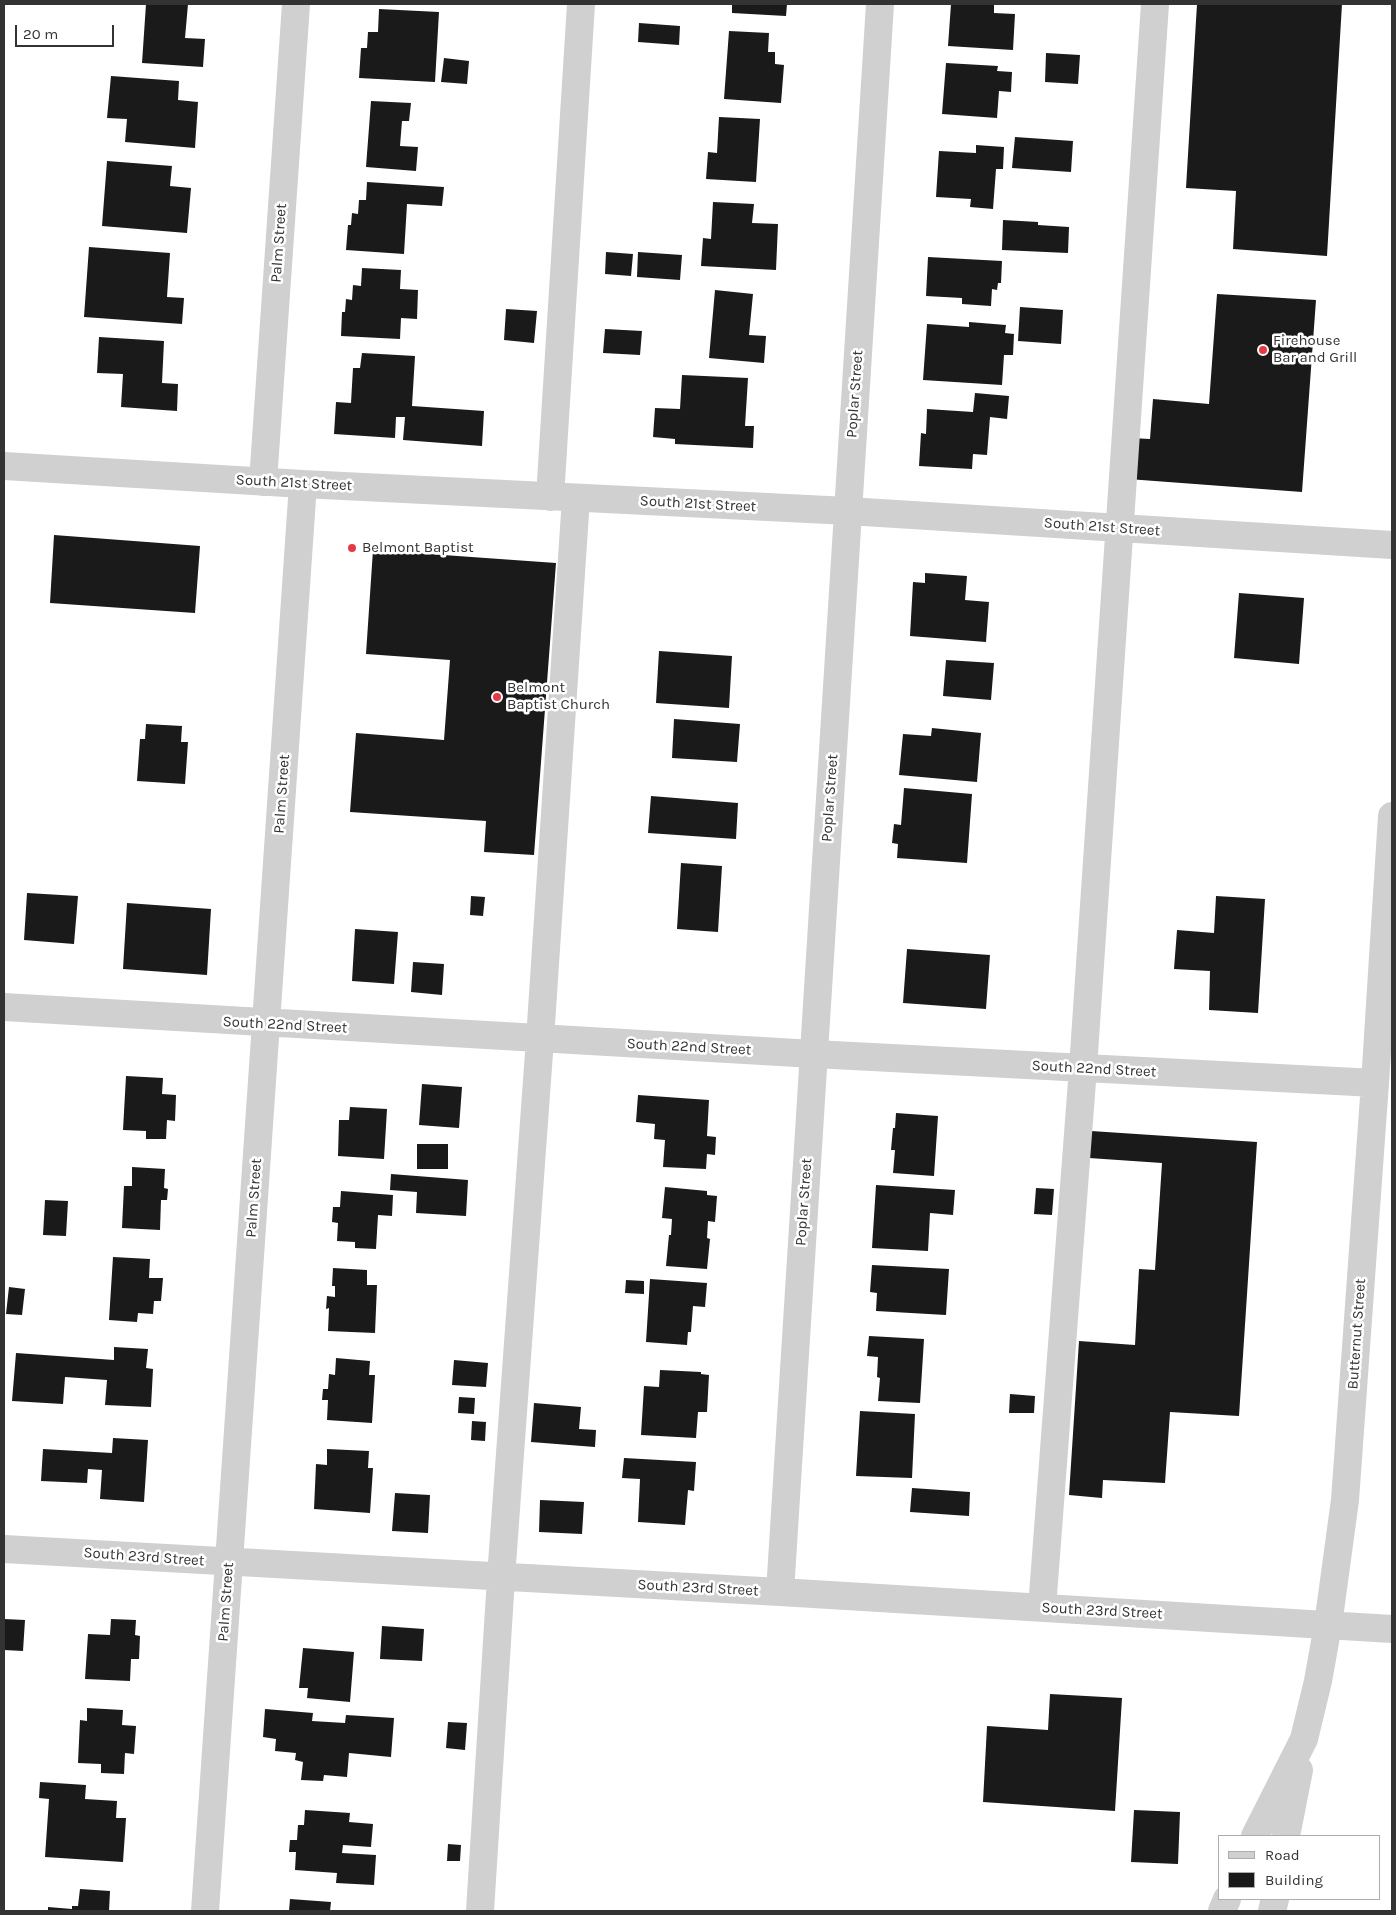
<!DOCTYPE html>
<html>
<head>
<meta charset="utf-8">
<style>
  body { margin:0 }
  #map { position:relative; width:1396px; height:1915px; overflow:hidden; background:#fff; font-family:Karla,sans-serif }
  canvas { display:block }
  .frame { position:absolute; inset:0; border:5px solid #333; pointer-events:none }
  .legend { position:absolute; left:1218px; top:1835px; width:162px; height:65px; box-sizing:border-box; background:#fff; border:1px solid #adadad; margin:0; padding:6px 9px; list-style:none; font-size:15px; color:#333 }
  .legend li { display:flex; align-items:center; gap:10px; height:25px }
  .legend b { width:25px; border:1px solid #adadad }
  .scale { position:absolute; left:15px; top:25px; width:99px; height:22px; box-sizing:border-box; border:2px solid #333; border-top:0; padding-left:6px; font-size:15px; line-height:18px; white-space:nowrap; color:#333; -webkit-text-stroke:4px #fff; paint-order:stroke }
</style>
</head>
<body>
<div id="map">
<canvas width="1396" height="1915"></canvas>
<div class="frame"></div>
<ul class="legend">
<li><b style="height:6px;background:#d0d0d0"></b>Road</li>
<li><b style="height:14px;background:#1a1a1a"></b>Building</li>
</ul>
<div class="scale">20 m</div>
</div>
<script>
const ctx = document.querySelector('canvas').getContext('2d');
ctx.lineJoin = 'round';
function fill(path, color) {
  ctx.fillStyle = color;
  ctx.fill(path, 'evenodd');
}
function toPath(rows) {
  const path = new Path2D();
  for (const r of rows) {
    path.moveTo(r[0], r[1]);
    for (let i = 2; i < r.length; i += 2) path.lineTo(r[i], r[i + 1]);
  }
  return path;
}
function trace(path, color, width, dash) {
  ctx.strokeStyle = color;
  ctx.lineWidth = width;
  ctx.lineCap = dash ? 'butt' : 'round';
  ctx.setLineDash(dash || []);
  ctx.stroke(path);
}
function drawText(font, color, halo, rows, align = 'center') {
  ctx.font = font + ' Karla,sans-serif';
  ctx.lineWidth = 5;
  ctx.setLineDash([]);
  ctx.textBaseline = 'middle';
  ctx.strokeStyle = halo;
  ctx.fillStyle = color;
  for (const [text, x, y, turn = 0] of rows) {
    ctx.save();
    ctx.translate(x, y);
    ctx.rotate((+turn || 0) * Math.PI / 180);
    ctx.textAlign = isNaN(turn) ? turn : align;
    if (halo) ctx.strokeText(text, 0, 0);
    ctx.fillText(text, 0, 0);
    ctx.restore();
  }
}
fill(toPath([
  [146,4,188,4,185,38,205,39,203,67,142,63],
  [732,4,787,4,786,16,732,13],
  [951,4,994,4,994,13,1015,14,1013,50,948,46],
  [1197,4,1342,4,1327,256,1233,249,1236,191,1186,188],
  [379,9,439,12,435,82,359,78,361,48,367,48,368,32,378,32],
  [639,23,680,26,679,45,638,42],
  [729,31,769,33,768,52,775,52,775,64,784,65,781,103,724,99],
  [1046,53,1080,55,1078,84,1045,82],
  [444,58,469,61,467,84,441,82],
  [946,63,998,66,997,71,1012,72,1011,92,999,91,997,118,942,114],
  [111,76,179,81,178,100,198,102,195,148,125,142,127,119,107,118],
  [371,101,411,103,409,121,402,121,400,146,418,147,416,171,366,167],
  [719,117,760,119,756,182,706,179,708,152,717,153],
  [1015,137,1073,141,1071,172,1012,168],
  [976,145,1004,147,1003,169,996,169,993,209,970,207,971,199,936,197,939,151,976,153],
  [107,161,172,166,170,186,191,188,187,233,102,226],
  [367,182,444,187,442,206,407,204,404,254,346,250,348,225,351,225,352,213,358,214,359,200,366,200],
  [713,202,754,204,752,223,778,224,776,270,701,266,703,238,711,239],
  [1003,220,1038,222,1038,225,1069,227,1068,253,1002,250],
  [89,247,170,253,167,297,184,298,182,324,84,317],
  [606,252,633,254,631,276,605,274],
  [638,252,682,255,680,280,637,277],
  [928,257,1002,261,1001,283,998,283,997,290,992,289,991,306,962,304,962,298,926,296],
  [362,268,401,270,400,289,418,290,417,319,401,318,400,339,341,336,342,312,345,312,346,299,352,300,353,285,361,286],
  [715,290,753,294,749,335,766,336,764,363,709,358],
  [1217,294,1316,300,1302,492,1128,479,1131,438,1150,439,1153,399,1209,404],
  [1020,307,1063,310,1061,344,1018,341],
  [506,309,537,311,534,343,504,340],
  [969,322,1006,325,1005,333,1014,334,1013,355,1004,355,1002,385,923,380,927,324,969,327],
  [605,329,642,331,640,355,603,353],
  [99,337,164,341,162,383,178,384,177,411,121,407,123,374,97,373],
  [362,353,415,356,412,406,484,411,482,446,403,440,405,417,396,417,395,438,334,434,336,402,351,403,353,368,360,368],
  [682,375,748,378,745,426,754,426,753,448,675,444,675,439,653,437,655,408,680,409],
  [975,393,1009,396,1007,419,990,417,987,455,973,454,972,469,919,466,921,433,926,434,927,409,973,412],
  [54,535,200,546,195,613,50,603],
  [373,550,556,563,534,855,484,852,486,821,350,812,356,733,444,740,450,660,366,654],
  [925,573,967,576,965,600,989,602,986,642,910,636,913,582,925,583],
  [1239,593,1304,598,1299,664,1234,658],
  [659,651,732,656,729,708,656,703],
  [946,660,994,663,991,700,943,696],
  [674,719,740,724,737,762,672,758],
  [146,724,182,726,181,742,188,742,185,784,137,781,140,739,145,739],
  [932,728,981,733,977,782,899,775,903,734,931,736],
  [904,788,972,794,967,863,897,858,898,844,892,843,894,824,901,825],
  [651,796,738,803,736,839,648,833],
  [681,863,722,866,718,932,677,929],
  [27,893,78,896,74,944,24,940],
  [471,896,485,897,483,916,470,915],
  [1216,896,1265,899,1258,1013,1209,1010,1210,971,1174,969,1177,930,1214,933],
  [127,903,211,909,207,975,123,969],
  [355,929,398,932,394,984,352,981],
  [907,949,990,955,986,1009,903,1003],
  [413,962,444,964,442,995,411,992],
  [126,1076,163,1078,162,1094,176,1095,175,1121,167,1120,166,1139,146,1139,146,1131,123,1130],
  [422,1084,462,1087,459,1128,419,1125],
  [638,1095,709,1100,707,1136,716,1137,715,1155,707,1154,706,1169,663,1167,665,1140,654,1139,655,1124,636,1122],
  [350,1107,387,1109,384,1159,338,1156,339,1120,349,1120],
  [896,1113,938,1116,934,1176,893,1173,895,1150,891,1150,893,1128,895,1128],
  [1091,1131,1257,1142,1239,1416,1170,1412,1165,1483,1103,1480,1102,1498,1069,1495,1079,1341,1135,1345,1139,1269,1155,1270,1162,1163,1089,1158],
  [417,1144,448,1144,448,1169,417,1169],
  [132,1167,165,1169,164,1188,168,1189,167,1200,161,1200,160,1230,122,1228,124,1186,132,1186],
  [391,1174,468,1180,466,1216,416,1213,417,1192,390,1190],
  [876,1185,955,1190,953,1215,930,1213,928,1251,872,1248],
  [665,1187,707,1191,707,1195,717,1196,715,1222,708,1221,707,1238,710,1239,707,1269,666,1266,669,1235,671,1235,672,1219,662,1218],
  [1036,1188,1054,1189,1052,1215,1034,1214],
  [341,1191,393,1195,392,1216,378,1215,376,1249,355,1248,355,1242,337,1241,338,1223,332,1222,333,1207,340,1207],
  [45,1200,68,1201,66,1236,43,1235],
  [113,1257,150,1259,149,1278,163,1278,161,1301,154,1301,153,1314,138,1313,137,1322,109,1320],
  [872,1265,949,1269,946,1315,876,1311,877,1293,870,1292],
  [333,1268,367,1270,367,1285,377,1285,375,1333,328,1331,329,1308,326,1309,327,1296,335,1297,335,1286,332,1286],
  [650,1279,707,1283,705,1307,693,1306,691,1332,688,1332,687,1345,646,1342],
  [626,1280,644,1281,644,1294,625,1293],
  [9,1287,25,1289,22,1315,6,1314],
  [869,1336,924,1339,920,1403,878,1401,880,1378,877,1377,878,1357,867,1356],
  [114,1347,148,1349,146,1368,153,1369,151,1407,105,1405,107,1380,65,1377,63,1404,12,1401,16,1353,114,1360],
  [336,1358,370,1361,369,1375,375,1375,372,1423,327,1420,328,1400,322,1400,323,1389,328,1389,329,1374,335,1375],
  [454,1360,488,1363,486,1387,452,1385],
  [660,1370,701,1372,701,1374,709,1375,707,1412,698,1412,696,1438,641,1435,644,1386,659,1387],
  [1010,1394,1035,1396,1034,1413,1009,1413],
  [459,1397,475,1398,474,1414,458,1413],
  [534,1403,581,1407,579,1429,596,1430,595,1447,531,1442],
  [860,1411,915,1414,912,1478,856,1476],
  [472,1421,486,1422,485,1441,471,1440],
  [113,1438,148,1440,144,1502,100,1499,102,1470,88,1469,87,1483,41,1481,43,1449,112,1453],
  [327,1449,369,1451,368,1468,373,1468,370,1513,314,1509,316,1464,327,1465],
  [624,1458,696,1462,694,1491,688,1490,685,1525,638,1522,640,1479,622,1478],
  [912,1488,970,1492,969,1516,910,1512],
  [395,1493,430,1495,428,1533,392,1531],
  [540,1500,584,1502,582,1534,539,1532],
  [4,1619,25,1620,23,1651,4,1650],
  [111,1619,136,1620,135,1635,140,1636,139,1659,131,1659,130,1681,85,1679,88,1634,110,1635],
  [382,1626,424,1629,422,1661,380,1659],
  [303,1648,354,1652,350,1702,307,1698,308,1688,299,1688],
  [1050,1694,1122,1698,1115,1811,983,1802,987,1726,1048,1730],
  [87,1708,123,1710,122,1725,136,1726,134,1754,125,1753,124,1774,101,1773,101,1764,78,1763,80,1720,87,1721],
  [265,1709,313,1713,312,1721,345,1723,346,1715,394,1718,391,1757,349,1753,347,1777,324,1775,323,1781,301,1780,303,1762,295,1760,296,1753,275,1751,276,1739,263,1737],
  [448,1722,467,1723,465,1750,446,1748],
  [40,1782,86,1785,85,1799,117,1801,116,1818,126,1818,123,1862,45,1857,49,1799,39,1798],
  [305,1810,350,1813,349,1822,373,1824,371,1847,343,1845,342,1853,376,1855,374,1885,336,1883,337,1873,295,1870,296,1852,289,1852,290,1840,297,1840,298,1825,304,1825],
  [1134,1810,1180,1812,1178,1864,1131,1862],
  [448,1844,461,1845,460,1861,447,1861],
  [80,1889,110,1891,109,1911,48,1911,48,1907,72,1909,72,1906,78,1906],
  [290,1899,331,1902,330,1911,289,1911]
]), '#1a1a1a');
trace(toPath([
  [4,466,303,484,848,511,1392,545],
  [263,482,296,4],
  [550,497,581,4],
  [4,1007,814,1054,1375,1083],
  [4,1549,780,1592,1392,1629],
  [780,1592,880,4],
  [1042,1608,1083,1068,1155,4],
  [1255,1836,1304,1739,1318,1681,1328,1625,1345,1500,1375,1083,1392,816],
  [1286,1836,1299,1770],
  [205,1911,303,484],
  [480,1911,501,1578,540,1039,576,498],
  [1222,1911,1227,1899],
  [1272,1911,1275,1899]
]), '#d0d0d0', 28);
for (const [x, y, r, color] of [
  [1263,350,5,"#e63946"],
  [352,548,5,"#e63946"],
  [497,697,5,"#e63946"]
]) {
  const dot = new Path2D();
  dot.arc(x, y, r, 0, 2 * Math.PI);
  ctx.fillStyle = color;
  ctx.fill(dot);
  trace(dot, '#fff', 2);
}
drawText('15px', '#333', '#fff', [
  ["Palm Street",279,243,-86],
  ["Poplar Street",855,394,-86],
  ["South 21st Street",294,483,3],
  ["South 21st Street",698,504,3],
  ["South 21st Street",1102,527,4],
  ["Palm Street",282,794,-86],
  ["Poplar Street",830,798,-86],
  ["South 22nd Street",285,1025,3],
  ["South 22nd Street",689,1047,3],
  ["South 22nd Street",1094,1069,3],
  ["Palm Street",254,1198,-86],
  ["Poplar Street",804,1202,-86],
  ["Butternut Street",1357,1334,-86],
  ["South 23rd Street",144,1557,4],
  ["South 23rd Street",698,1588,3],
  ["Palm Street",226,1602,-86],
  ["South 23rd Street",1102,1611,3]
]);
drawText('15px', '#333', '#fff', [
  ["Firehouse",1273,341],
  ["Bar and Grill",1273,358],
  ["Belmont Baptist",362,548],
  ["Belmont",507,688],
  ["Baptist Church",507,705]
], 'left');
</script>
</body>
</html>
